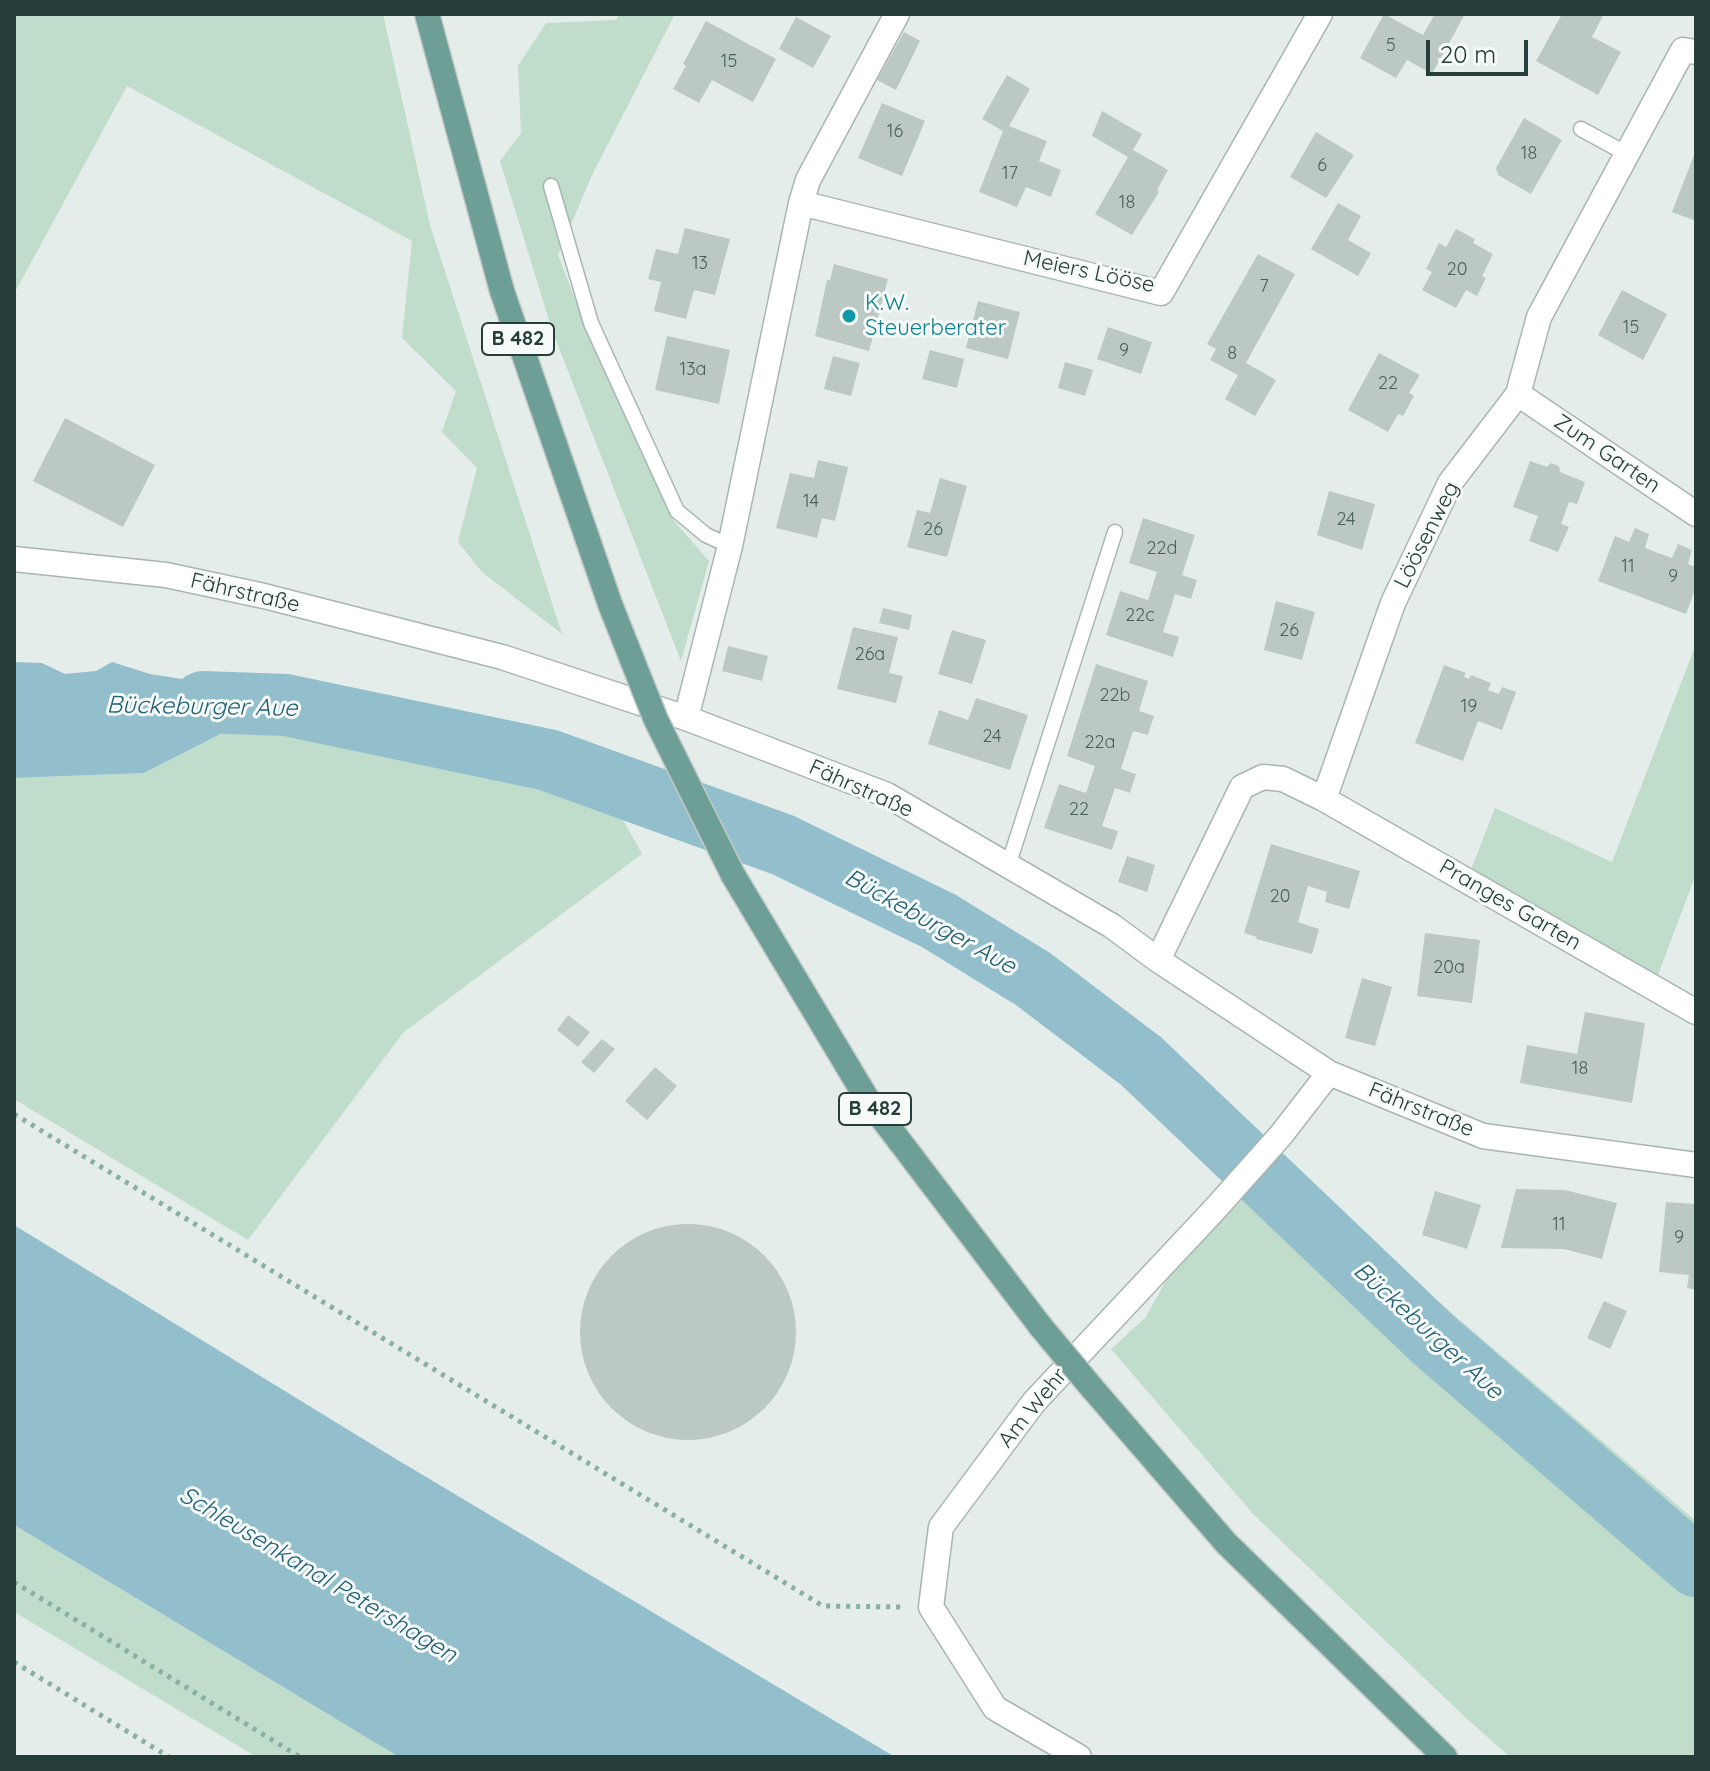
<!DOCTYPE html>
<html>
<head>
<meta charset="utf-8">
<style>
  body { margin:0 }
  #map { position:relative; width:1710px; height:1771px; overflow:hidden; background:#e5edea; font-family:Quicksand,sans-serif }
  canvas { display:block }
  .frame { position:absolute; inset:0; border:16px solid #263e39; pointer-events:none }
  .scale { position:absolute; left:1426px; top:40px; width:102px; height:36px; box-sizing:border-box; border:4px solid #263e39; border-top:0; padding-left:10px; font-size:24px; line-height:28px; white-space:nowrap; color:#263e39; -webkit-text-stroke:6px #f6faf8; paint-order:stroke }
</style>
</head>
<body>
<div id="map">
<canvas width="1710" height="1771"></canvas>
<div class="frame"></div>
<div class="scale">20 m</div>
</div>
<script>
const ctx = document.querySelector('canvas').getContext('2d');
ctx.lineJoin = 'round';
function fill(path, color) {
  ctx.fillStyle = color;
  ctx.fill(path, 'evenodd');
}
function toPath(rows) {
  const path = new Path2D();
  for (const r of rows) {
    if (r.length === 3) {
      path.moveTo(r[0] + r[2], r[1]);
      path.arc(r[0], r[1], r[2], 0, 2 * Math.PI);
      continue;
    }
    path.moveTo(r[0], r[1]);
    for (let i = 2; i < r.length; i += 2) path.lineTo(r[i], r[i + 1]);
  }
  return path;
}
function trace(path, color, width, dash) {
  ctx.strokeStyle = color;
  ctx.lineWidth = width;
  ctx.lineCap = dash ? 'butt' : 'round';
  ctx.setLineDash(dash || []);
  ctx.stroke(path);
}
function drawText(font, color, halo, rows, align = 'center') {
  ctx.font = font + ' Quicksand,sans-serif';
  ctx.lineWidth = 6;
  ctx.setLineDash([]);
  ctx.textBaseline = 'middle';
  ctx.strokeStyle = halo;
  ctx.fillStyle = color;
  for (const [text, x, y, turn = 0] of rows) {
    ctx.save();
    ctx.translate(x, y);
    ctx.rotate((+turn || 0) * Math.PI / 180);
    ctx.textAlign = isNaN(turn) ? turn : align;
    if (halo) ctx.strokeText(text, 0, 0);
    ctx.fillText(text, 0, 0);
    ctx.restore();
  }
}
fill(toPath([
  [14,14,383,14,430,225,562,634,482,572,458,542,477,468,442,432,456,391,402,338,412,241,127,86,14,294],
  [619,14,675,14,592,175,558,255,587,330,674,521,709,561,681,661,552,330,500,161,521,133,518,66,546,23,616,20],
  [1696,644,1696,874,1658,975,1470,872,1495,808,1612,862],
  [248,720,374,731,609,795,642,854,403,1033,248,1240,14,1099,14,778,144,773],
  [1247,1139,1696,1521,1696,1757,1510,1757,1467,1719,1253,1514,1111,1349,1145,1318],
  [14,1525,399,1757,257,1757,14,1612]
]), '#c0dcca');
fill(toPath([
  [14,662,42,663,65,674,96,671,112,662,150,674,202,682,286,685,286,705,248,720,144,773,14,778],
  [14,1225,386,1453,895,1757,399,1757,129,1594,14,1525]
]), '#93bfcd');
trace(toPath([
  [203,702,286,705,548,760,783,845,939,921,1033,979,1141,1061,1435,1341,1696,1566]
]), '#93bfcd', 62);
fill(toPath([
  [1384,14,1423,35,1435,14,1465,14,1432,74,1407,60,1396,78,1360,58],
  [1562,14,1604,14,1592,37,1621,52,1598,95,1536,61],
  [796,17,831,36,813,68,779,49],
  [706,21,776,59,753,102,712,80,699,103,673,89,686,66,683,64],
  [904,32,920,41,896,90,877,80],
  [1007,75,1030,89,1009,126,1047,141,1039,161,1061,170,1051,197,1026,187,1017,207,979,192,1003,131,982,119],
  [882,103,925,121,902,176,858,158],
  [1102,111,1142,134,1133,150,1168,170,1157,190,1159,192,1132,235,1095,214,1128,157,1092,136],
  [1524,118,1562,140,1531,194,1498,175,1496,168],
  [1316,132,1354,155,1326,198,1290,177],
  [1696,150,1696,221,1672,212],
  [1338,203,1361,216,1348,240,1371,253,1358,276,1311,249],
  [685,228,730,239,715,295,694,290,686,319,654,311,661,282,648,279,656,249,678,254],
  [1456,229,1475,239,1473,243,1493,254,1482,276,1486,278,1477,296,1466,290,1456,308,1422,290,1432,272,1426,269,1439,243,1446,247],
  [1258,254,1295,274,1246,363,1276,380,1255,416,1225,399,1238,375,1210,360,1216,349,1207,344],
  [834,264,888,279,869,351,815,336,827,280,830,280],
  [1622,290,1667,314,1643,360,1598,335],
  [978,301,1020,312,1008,359,966,348],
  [1108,327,1152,342,1141,374,1097,359],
  [667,336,730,350,719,404,655,390],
  [930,350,964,359,957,388,922,379],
  [1379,353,1420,375,1409,393,1414,396,1403,416,1398,414,1388,432,1348,410],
  [833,356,860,363,851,396,824,389],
  [1065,362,1093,370,1085,396,1058,388],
  [65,418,155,465,123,527,33,481],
  [818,460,848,467,835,521,822,518,817,538,776,528,790,473,814,478],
  [1530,461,1547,467,1551,463,1559,466,1560,472,1585,482,1577,504,1569,502,1561,524,1569,527,1558,552,1529,541,1538,516,1513,507],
  [940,478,967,486,947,557,907,547,917,510,930,513],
  [1329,491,1375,504,1362,550,1317,535],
  [1143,518,1195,535,1182,575,1197,580,1191,599,1175,594,1163,632,1179,637,1173,657,1106,635,1120,591,1148,600,1157,572,1129,563],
  [1635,528,1649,534,1645,548,1658,553,1672,558,1678,544,1692,550,1688,564,1696,567,1696,587,1686,614,1598,581,1615,536,1629,542],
  [1276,601,1315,612,1302,660,1264,650],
  [883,608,912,615,909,630,879,623],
  [853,627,898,637,889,673,903,676,896,703,837,689],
  [952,630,986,640,972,684,938,674],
  [728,646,768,656,762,681,722,671],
  [1096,664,1148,681,1139,711,1154,716,1148,735,1133,731,1121,769,1136,774,1130,793,1115,788,1102,826,1118,831,1112,850,1044,828,1059,784,1086,793,1095,766,1067,756],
  [1444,665,1466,673,1464,677,1469,679,1471,675,1491,683,1488,690,1499,694,1502,687,1516,692,1502,730,1478,721,1463,761,1415,743],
  [976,698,1028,715,1010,770,928,744,939,710,968,720],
  [1271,844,1360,871,1349,909,1325,902,1327,892,1308,886,1298,922,1319,929,1312,954,1256,939,1257,937,1244,933],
  [1127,856,1155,865,1147,892,1118,882],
  [1425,933,1480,940,1472,1003,1417,996],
  [1362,978,1392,987,1375,1046,1345,1038],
  [1585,1012,1645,1023,1632,1103,1520,1083,1527,1045,1577,1054],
  [568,1015,590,1032,578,1047,557,1030],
  [602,1039,615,1049,594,1073,581,1062],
  [655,1067,677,1086,647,1120,625,1101],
  [1516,1189,1565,1190,1617,1203,1602,1259,1564,1249,1501,1248],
  [1435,1191,1481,1205,1467,1249,1422,1235],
  [1666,1202,1696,1204,1696,1290,1687,1288,1689,1275,1659,1272],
  [688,1332,108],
  [1604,1301,1627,1311,1610,1349,1587,1338]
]), '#bbc8c4');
const lane = toPath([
  [1581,129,1627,154],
  [551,186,591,323,677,511,706,535,730,546],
  [1008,866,1115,532]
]);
const street = toPath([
  [801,203,1161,293,1320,14],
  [1518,394,1696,514],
  [14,559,166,575,264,596,502,657,686,718,887,795,1112,926,1158,960,1329,1073,1483,1136,1696,1165],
  [686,718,730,546,801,203,808,180,897,14],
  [1324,799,1393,603,1450,483,1518,394,1539,317,1683,50,1696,52],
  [1158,960,1242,787,1263,777,1283,779,1324,799,1696,1012],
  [1079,1757,995,1708,931,1607,941,1527,1034,1402,1215,1209,1281,1135,1329,1073]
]);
const primary = toPath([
  [427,14,502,291,610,604,631,657],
  [733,875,866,1097,1041,1327],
  [1092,1388,1226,1543,1445,1757]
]);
trace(lane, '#a8b5b1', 17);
trace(street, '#a8b5b1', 27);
trace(primary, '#c2c9c8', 27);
trace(toPath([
  [14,1114,823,1606,903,1607],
  [14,1582,300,1757],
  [14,1662,169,1757]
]), '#89aea5', 5, [4, 6]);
trace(lane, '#fff', 14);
trace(street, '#fff', 24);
trace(primary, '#6e9f96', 24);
const primaryBridge = toPath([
  [631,657,656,720,733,875],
  [1041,1327,1092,1388]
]);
trace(primaryBridge, '#c2c9c8', 27, []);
trace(primaryBridge, '#6e9f96', 24);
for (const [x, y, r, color] of [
  [849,316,8,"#0f9aa8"]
]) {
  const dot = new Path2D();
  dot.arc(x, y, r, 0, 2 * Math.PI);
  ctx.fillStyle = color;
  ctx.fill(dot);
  trace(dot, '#f6faf8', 3);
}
drawText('18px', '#4b605c', null, [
  ["5",1391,46],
  ["15",729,62],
  ["16",895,132],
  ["18",1529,154],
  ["6",1322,166],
  ["17",1010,174],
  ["18",1127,203],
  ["13",700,264],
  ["20",1457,270],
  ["7",1264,287],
  ["15",1631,328],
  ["9",1124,351],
  ["8",1232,354],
  ["13a",693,370],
  ["22",1388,384],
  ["14",811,502],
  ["24",1346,520],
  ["26",933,530],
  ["22d",1162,549],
  ["11",1628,567],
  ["9",1673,577],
  ["22c",1140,616],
  ["26",1289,631],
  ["26a",870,655],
  ["22b",1115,696],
  ["19",1469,707],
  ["24",992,737],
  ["22a",1100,743],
  ["22",1079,810],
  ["20",1280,897],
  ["20a",1449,968],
  ["18",1580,1069],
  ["11",1559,1225],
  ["9",1679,1238]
]);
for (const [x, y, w] of [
  [518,339,72],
  [875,1109,72]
]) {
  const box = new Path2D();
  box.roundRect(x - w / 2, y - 16, w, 32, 6);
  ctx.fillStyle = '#f6faf8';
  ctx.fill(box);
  trace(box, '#263e39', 2);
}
drawText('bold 20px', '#263e39', null, [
  ["B 482",518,339],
  ["B 482",875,1109]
]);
drawText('22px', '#263e39', '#f6faf8', [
  ["Meiers Lööse",1089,272,12],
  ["Zum Garten",1607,454,34],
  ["Löösenweg",1427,535,-63],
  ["Fährstraße",245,593,13],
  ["Fährstraße",861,789,24],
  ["Pranges Garten",1510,905,30],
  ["Fährstraße",1421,1110,22],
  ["Am Wehr",1033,1408,-51]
]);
drawText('22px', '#0d838f', '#f6faf8', [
  ["K.W.",865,303],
  ["Steuerberater",865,328]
], 'left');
drawText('italic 24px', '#246175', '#f6faf8', [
  ["Bückeburger Aue",202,707,1],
  ["Bückeburger Aue",930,922,29],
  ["Bückeburger Aue",1428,1331,42],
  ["Schleusenkanal Petershagen",318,1575,31]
]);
</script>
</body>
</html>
